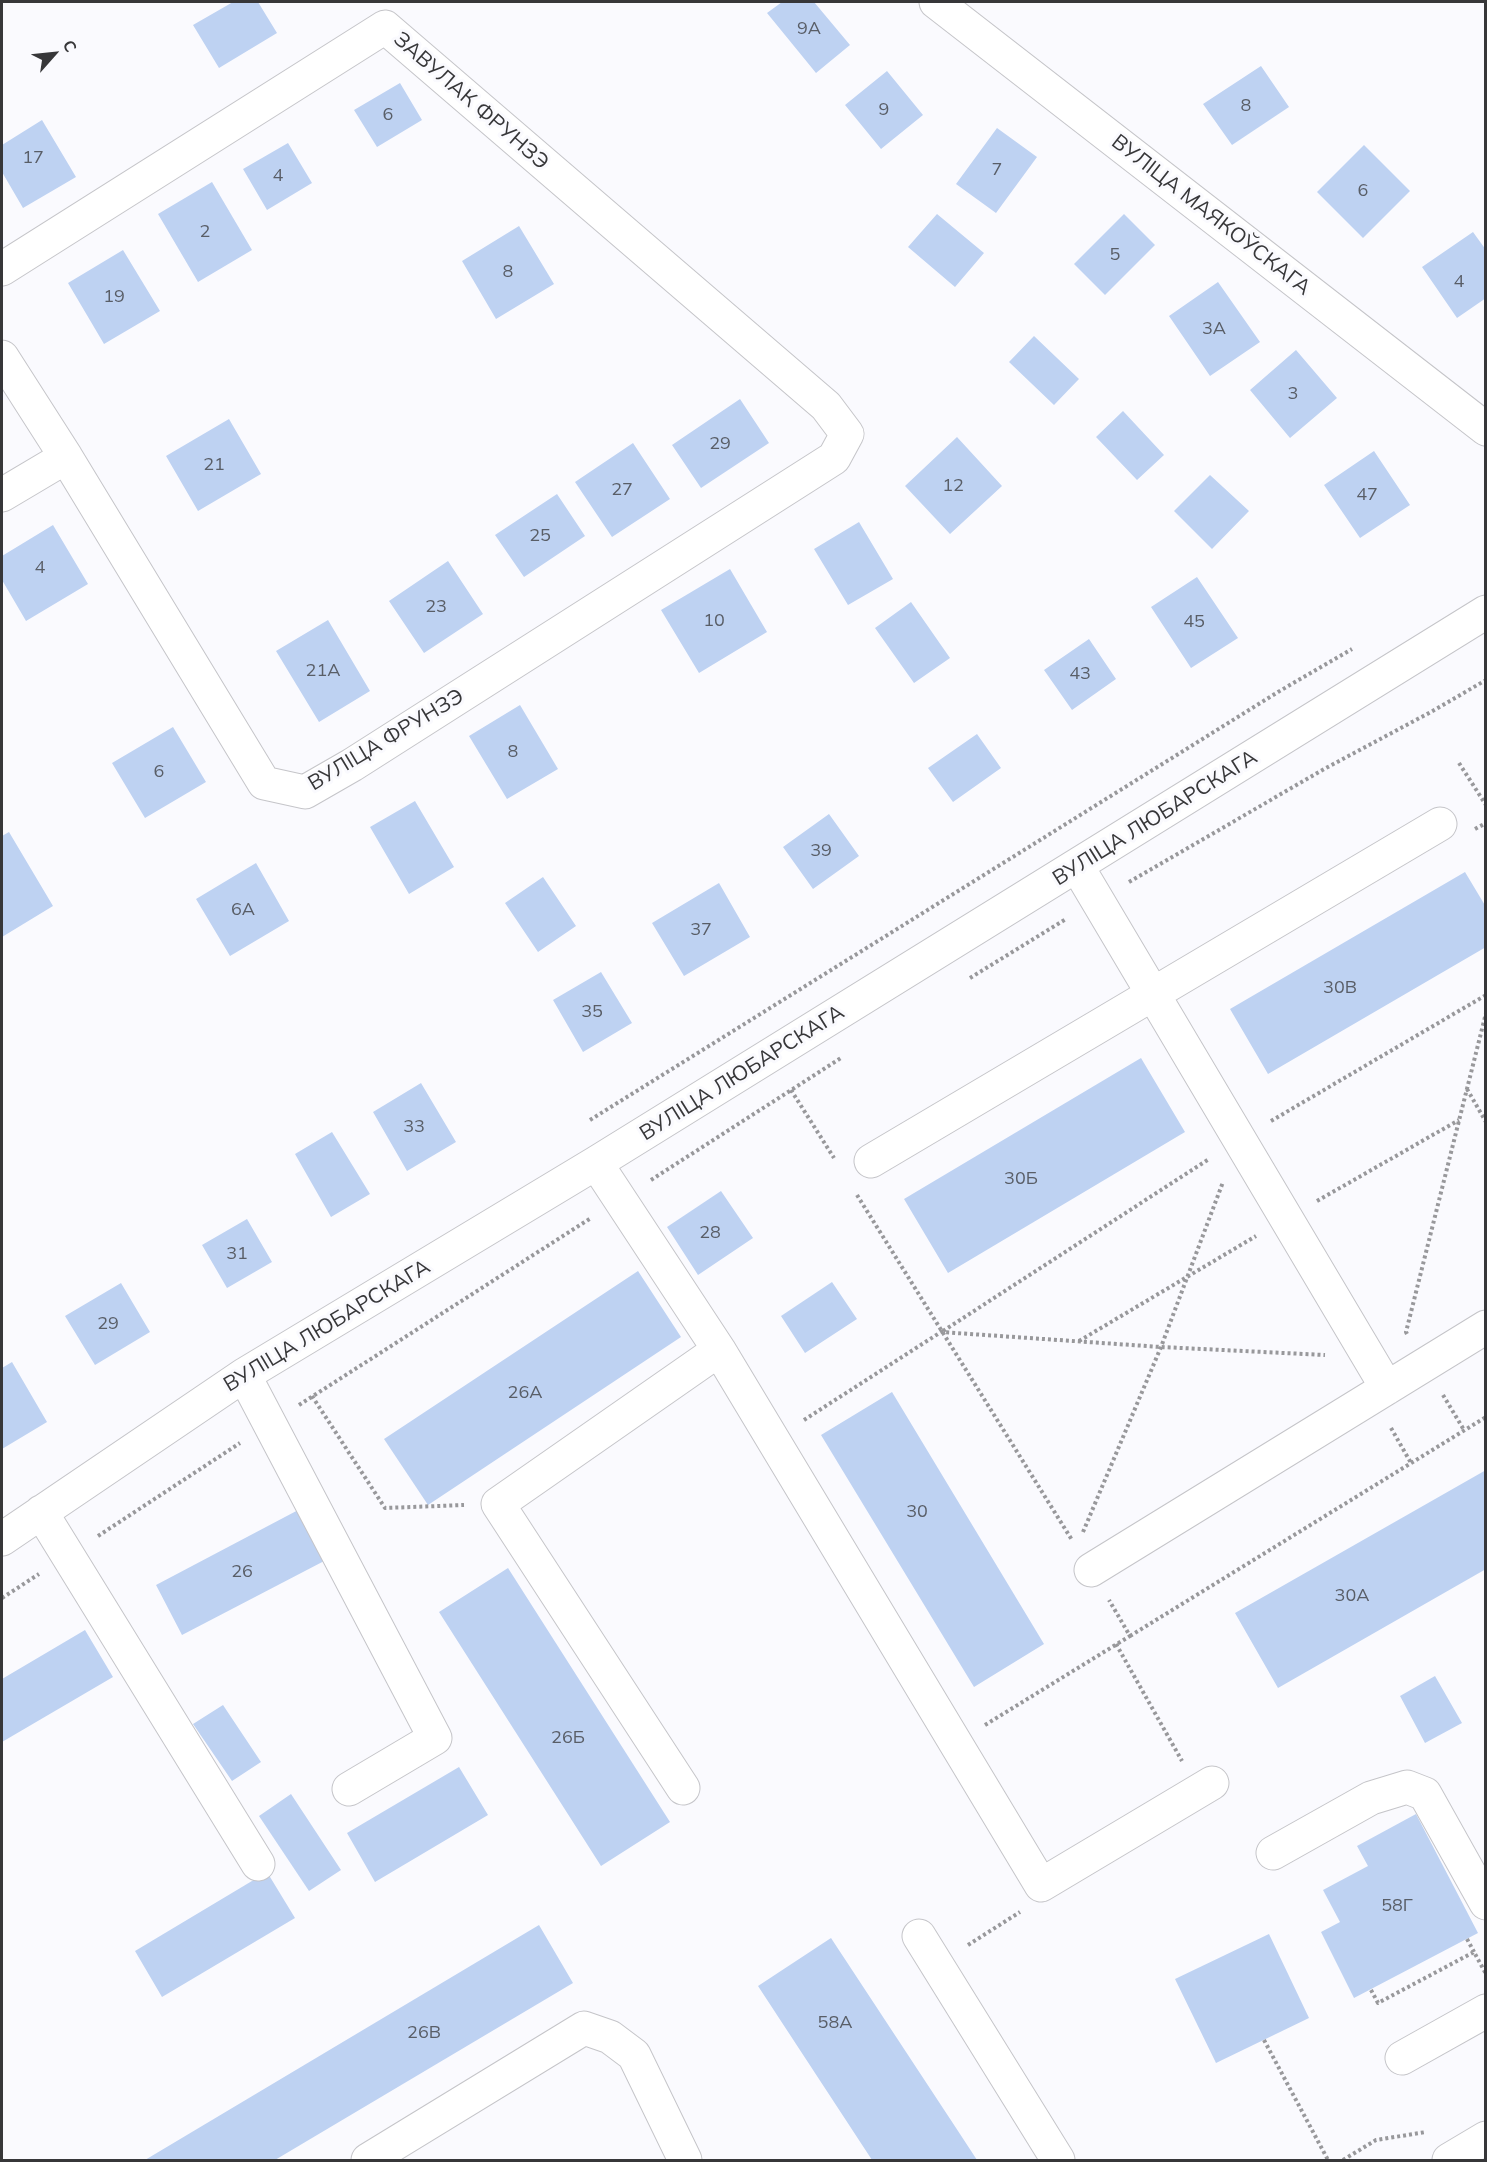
<!DOCTYPE html>
<html>
<head>
<meta charset="utf-8">
<style>
  body { margin:0 }
  #map { position:relative; width:1487px; height:2162px; overflow:hidden; background:#fafafe; font-family:Mulish,sans-serif }
  canvas { display:block }
  .frame { position:absolute; inset:0; border:3px solid #373739; pointer-events:none }
  .north { position:absolute; left:24px; top:24px; width:60px; height:60px; -webkit-text-stroke:4px #fafafe; paint-order:stroke; rotate:63deg; font-size:16px; font-weight:700; line-height:24px; text-align:center; color:#373739 }
  .north::after { content:''; display:block; margin:auto; width:21px; height:27px; background:#373739; clip-path:polygon(50% 0,100% 100%,50% 72%,0 100%) }
</style>
</head>
<body>
<div id="map">
<canvas width="1487" height="2162"></canvas>
<div class="frame"></div>
<div class="north">С</div>
</div>
<script>
const ctx = document.querySelector('canvas').getContext('2d');
ctx.lineJoin = 'round';
function fill(path, color) {
  ctx.fillStyle = color;
  ctx.fill(path, 'evenodd');
}
function toPath(rows) {
  const path = new Path2D();
  for (const r of rows) {
    path.moveTo(r[0], r[1]);
    for (let i = 2; i < r.length; i += 2) path.lineTo(r[i], r[i + 1]);
  }
  return path;
}
function trace(path, color, width, dash) {
  ctx.strokeStyle = color;
  ctx.lineWidth = width;
  ctx.lineCap = dash ? 'butt' : 'round';
  ctx.setLineDash(dash || []);
  ctx.stroke(path);
}
function drawText(font, color, halo, rows, align = 'center') {
  ctx.font = font + ' Mulish,sans-serif';
  ctx.lineWidth = 6;
  ctx.setLineDash([]);
  ctx.textBaseline = 'middle';
  ctx.strokeStyle = halo;
  ctx.fillStyle = color;
  for (const [text, x, y, turn = 0] of rows) {
    ctx.save();
    ctx.translate(x, y);
    ctx.rotate((+turn || 0) * Math.PI / 180);
    ctx.textAlign = isNaN(turn) ? turn : align;
    if (halo) ctx.strokeText(text, 0, 0);
    ctx.fillText(text, 0, 0);
    ctx.restore();
  }
}
fill(toPath([
  [233,2,258,2,277,33,219,68,193,25],
  [782,2,814,2,850,45,816,73,767,13],
  [1261,66,1289,107,1232,145,1203,104],
  [887,71,923,115,881,149,845,105],
  [400,83,422,120,377,147,354,110],
  [42,120,76,177,23,208,2,172,2,145],
  [997,128,1037,157,996,213,956,184],
  [288,143,312,183,267,210,243,169],
  [1364,145,1410,191,1363,238,1317,192],
  [212,182,252,250,198,282,158,214],
  [937,214,984,253,955,287,908,247],
  [1124,214,1155,245,1105,295,1074,264],
  [519,226,554,284,496,319,462,261],
  [1473,232,1486,250,1486,298,1457,318,1422,267],
  [123,250,160,311,104,344,68,283],
  [1218,282,1260,342,1210,376,1169,316],
  [1034,336,1079,379,1054,405,1009,362],
  [1296,350,1337,398,1290,438,1250,390],
  [740,399,769,443,701,488,672,445],
  [1123,411,1164,455,1137,480,1096,437],
  [229,419,261,474,198,511,166,456],
  [957,437,1002,486,950,534,905,486],
  [633,443,670,499,612,537,575,482],
  [1374,451,1410,505,1360,538,1324,485],
  [1210,475,1249,511,1212,549,1174,511],
  [557,494,585,536,524,577,495,535],
  [859,522,893,579,848,605,814,549],
  [53,525,88,584,26,621,2,580,2,556],
  [448,561,483,614,424,653,389,601],
  [730,569,767,632,699,673,661,610],
  [1197,577,1238,638,1191,668,1151,607],
  [911,602,950,658,914,683,875,628],
  [328,620,370,691,319,722,276,651],
  [1089,639,1116,679,1072,710,1044,670],
  [520,705,558,769,507,799,469,736],
  [173,727,206,782,145,818,112,763],
  [977,734,1001,768,953,802,928,768],
  [415,801,454,867,409,894,370,827],
  [829,814,859,856,813,889,783,847],
  [9,832,53,906,2,937,2,836],
  [256,863,289,921,230,956,196,899],
  [1465,872,1486,907,1486,947,1268,1074,1230,1009],
  [543,877,576,926,538,952,505,903],
  [719,883,750,937,684,976,652,923],
  [601,972,632,1023,583,1052,553,1000],
  [1141,1058,1185,1132,948,1273,904,1199],
  [421,1083,456,1142,407,1171,373,1112],
  [332,1132,370,1194,331,1217,295,1154],
  [721,1191,753,1238,698,1275,667,1227],
  [247,1219,272,1262,227,1288,202,1245],
  [638,1271,681,1337,428,1505,384,1439],
  [832,1282,857,1319,805,1353,781,1316],
  [121,1283,150,1332,95,1365,65,1316],
  [12,1362,47,1422,2,1449,2,1368],
  [892,1392,1044,1644,974,1687,821,1435],
  [1486,1470,1486,1569,1278,1688,1235,1613],
  [302,1508,328,1559,182,1635,156,1585],
  [508,1568,670,1822,601,1866,439,1612],
  [85,1630,113,1677,2,1742,2,1679],
  [1435,1676,1462,1723,1425,1743,1400,1696],
  [223,1705,261,1762,232,1781,193,1724],
  [459,1767,488,1815,375,1882,347,1833],
  [291,1794,341,1870,309,1891,259,1816],
  [1416,1814,1478,1933,1354,1998,1321,1932,1340,1922,1323,1890,1368,1866,1357,1846],
  [267,1872,295,1918,162,1997,135,1951],
  [539,1925,573,1983,275,2160,145,2160],
  [1269,1934,1309,2018,1216,2063,1175,1979],
  [831,1938,960,2134,977,2160,872,2160,758,1986]
]), '#bed2f2');
const minor = toPath([
  [936,2,1486,429],
  [2,269,385,27,826,406,847,434,834,458,352,765,305,792,264,783,66,457,2,357],
  [2,495,66,457],
  [1077,866,1387,1388],
  [871,1161,1440,824],
  [596,1163,719,1350,498,1504,683,1788],
  [719,1350,1041,1885,1212,1783],
  [244,1375,435,1738,349,1789],
  [41,1512,258,1864],
  [2,1539,244,1375,596,1163,1486,612],
  [1091,1570,1486,1327],
  [1273,1853,1371,1798,1407,1787,1425,1794,1486,1903],
  [919,1936,1058,2160],
  [1402,2058,1486,2011],
  [368,2160,584,2028,610,2037,634,2055,685,2160],
  [1449,2160,1486,2138]
]);
trace(minor, '#c5c5c9', 35);
trace(toPath([
  [1459,763,1486,805],
  [1475,829,1486,823],
  [1129,882,1326,768,1429,713,1486,680],
  [970,978,1066,919],
  [1467,1089,1486,1122],
  [791,1090,834,1158],
  [590,1120,1278,692,1352,649],
  [1271,1121,1486,995],
  [651,1180,841,1058],
  [857,1195,1072,1540],
  [1317,1201,1459,1120],
  [943,1331,1209,1159],
  [1407,1334,1406,1332,1486,1013],
  [1079,1341,1256,1236],
  [1443,1395,1464,1430],
  [312,1396,385,1508,464,1505],
  [299,1405,591,1218],
  [804,1420,941,1332,1161,1347,1325,1355],
  [1391,1428,1411,1463],
  [1083,1532,1161,1347,1223,1182],
  [98,1536,240,1443],
  [2,1598,39,1574],
  [1130,1636,1486,1417],
  [1116,1644,1182,1761],
  [985,1725,1130,1636,1109,1600],
  [1467,1939,1474,1952],
  [968,1945,1020,1912],
  [1371,1990,1378,2003,1474,1952,1486,1974],
  [1264,2040,1328,2160],
  [1343,2160,1376,2140,1426,2132]
]), '#98989b', 4, [3, 3]);
trace(minor, '#fff', 33);
drawText('18px', '#595e67', null, [
  ["9А",809,29],
  ["8",1246,106],
  ["9",884,110],
  ["6",388,115],
  ["17",33,158],
  ["7",997,170],
  ["4",278,176],
  ["6",1363,191],
  ["2",205,232],
  ["5",1115,255],
  ["8",508,272],
  ["4",1459,282],
  ["19",114,297],
  ["3А",1214,329],
  ["3",1293,394],
  ["29",720,444],
  ["21",214,465],
  ["12",953,486],
  ["27",622,490],
  ["47",1367,495],
  ["25",540,536],
  ["4",40,568],
  ["23",436,607],
  ["10",714,621],
  ["45",1194,622],
  ["21А",323,671],
  ["43",1080,674],
  ["8",513,752],
  ["6",159,772],
  ["39",821,851],
  ["6А",243,910],
  ["37",701,930],
  ["30В",1340,988],
  ["35",592,1012],
  ["33",414,1127],
  ["30Б",1021,1179],
  ["28",710,1233],
  ["31",237,1254],
  ["29",108,1324],
  ["26А",525,1393],
  ["30",917,1512],
  ["26",242,1572],
  ["30А",1352,1596],
  ["26Б",568,1738],
  ["58Г",1397,1906],
  ["58А",835,2023],
  ["26В",424,2033]
]);
drawText('21px', '#373739', '#fafafe', [
  ["ЗАВУЛАК ФРУНЗЭ",471,101,41],
  ["ВУЛІЦА МАЯКОЎСКАГА",1211,215,38],
  ["ВУЛІЦА ФРУНЗЭ",386,740,-31],
  ["ВУЛІЦА ЛЮБАРСКАГА",1155,818,-32],
  ["ВУЛІЦА ЛЮБАРСКАГА",742,1073,-32],
  ["ВУЛІЦА ЛЮБАРСКАГА",327,1326,-31]
]);
</script>
</body>
</html>
